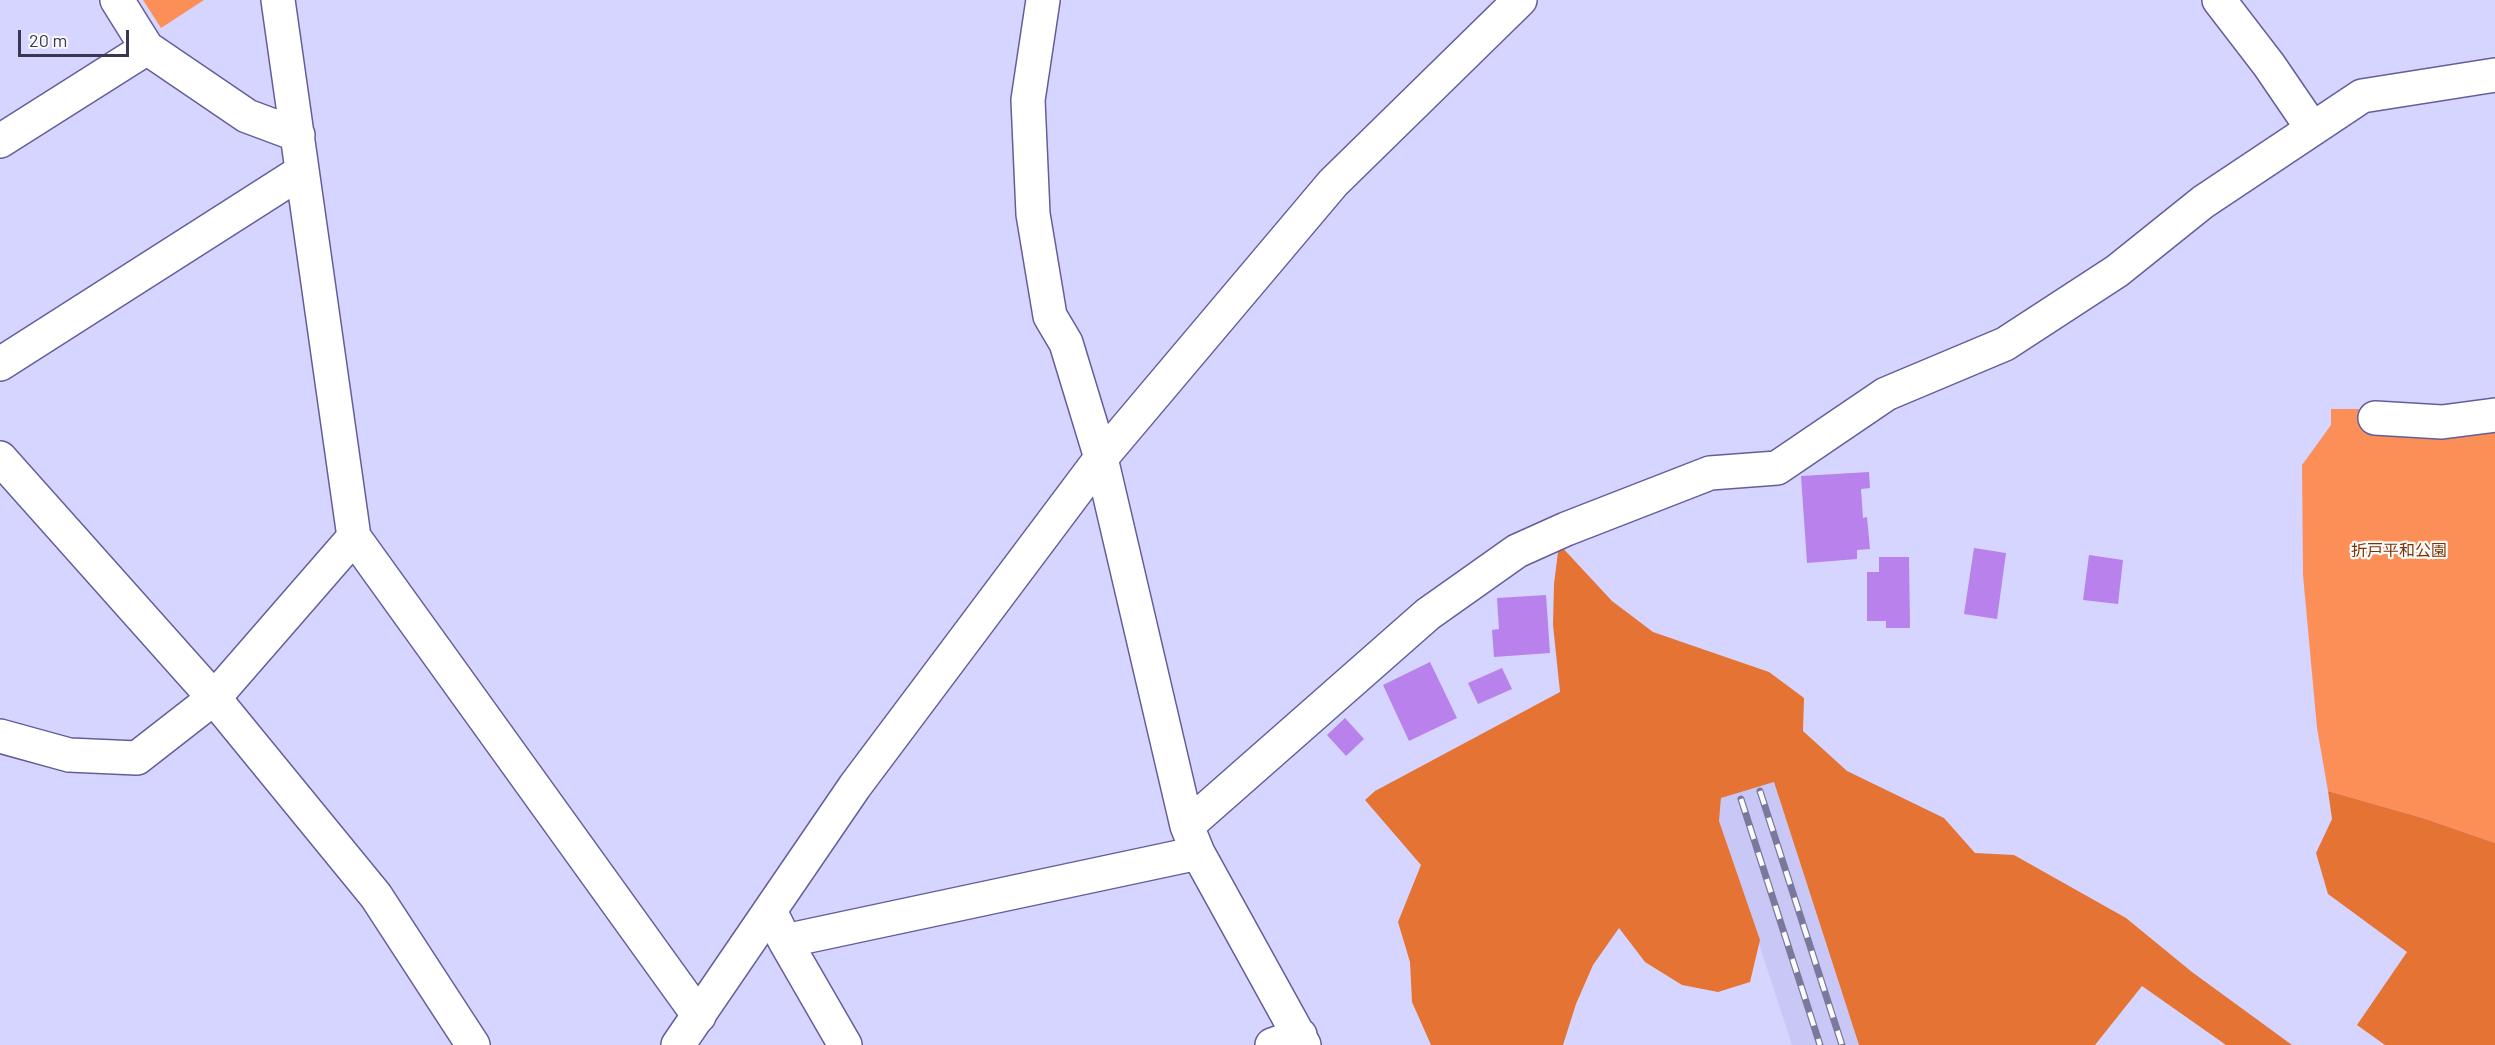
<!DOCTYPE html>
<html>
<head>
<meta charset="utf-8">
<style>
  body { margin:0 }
  #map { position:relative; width:2495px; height:1045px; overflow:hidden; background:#d6d5ff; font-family:Barlow,sans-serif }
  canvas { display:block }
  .scale { position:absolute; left:18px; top:30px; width:111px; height:27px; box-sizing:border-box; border:3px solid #393752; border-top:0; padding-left:8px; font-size:18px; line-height:21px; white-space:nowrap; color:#393752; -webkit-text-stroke:4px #fbfbfb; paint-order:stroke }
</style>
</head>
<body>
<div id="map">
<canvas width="2495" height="1045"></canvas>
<div class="scale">20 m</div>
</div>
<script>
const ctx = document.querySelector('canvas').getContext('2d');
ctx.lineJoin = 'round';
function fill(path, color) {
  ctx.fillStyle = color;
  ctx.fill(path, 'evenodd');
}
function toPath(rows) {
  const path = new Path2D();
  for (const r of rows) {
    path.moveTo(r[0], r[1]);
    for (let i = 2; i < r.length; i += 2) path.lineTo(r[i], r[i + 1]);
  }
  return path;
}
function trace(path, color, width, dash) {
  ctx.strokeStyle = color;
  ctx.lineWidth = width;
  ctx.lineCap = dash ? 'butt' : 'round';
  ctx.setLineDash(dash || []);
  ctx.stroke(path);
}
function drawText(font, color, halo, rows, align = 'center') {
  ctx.font = font + ' Barlow,"Noto Sans JP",sans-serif';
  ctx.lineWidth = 4.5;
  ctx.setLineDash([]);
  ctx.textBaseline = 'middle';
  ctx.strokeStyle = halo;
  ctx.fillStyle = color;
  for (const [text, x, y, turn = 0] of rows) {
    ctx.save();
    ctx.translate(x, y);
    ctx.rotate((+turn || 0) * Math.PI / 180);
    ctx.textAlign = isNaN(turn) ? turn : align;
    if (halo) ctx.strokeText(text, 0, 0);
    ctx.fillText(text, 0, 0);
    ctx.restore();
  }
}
fill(toPath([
  [1774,782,1859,1045,1792,1045,1719,821,1721,798]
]), '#c9c7f5');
fill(toPath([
  [143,0,204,0,161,28],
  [2331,409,2360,409,2361,429,2495,427,2495,843,2423,818,2328,791,2317,728,2303,575,2302,465,2331,425]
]), '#fc8f57');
fill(toPath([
  [1559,544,1612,601,1653,632,1769,672,1804,698,1803,731,1847,771,1944,818,1975,853,2014,855,2126,918,2192,972,2292,1045,2226,1045,2142,986,2095,1045,1859,1045,1774,782,1721,798,1719,821,1760,940,1750,982,1718,992,1682,985,1645,962,1619,928,1593,965,1576,1004,1563,1045,1431,1045,1412,1002,1410,962,1398,922,1421,865,1365,800,1375,791,1560,692,1553,625,1554,584],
  [2328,791,2423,818,2495,843,2495,1045,2385,1045,2357,1025,2407,952,2328,894,2316,853,2332,819]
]), '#e57334');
fill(toPath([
  [1869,472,1870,488,1861,489,1863,518,1867,517,1870,549,1857,550,1857,559,1807,563,1801,476],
  [1974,548,2006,553,1997,619,1964,614],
  [2089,555,2123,560,2118,604,2083,600],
  [1879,557,1909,557,1910,628,1886,628,1886,621,1867,621,1867,572,1879,572],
  [1546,595,1550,653,1494,657,1492,630,1499,629,1497,598],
  [1430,662,1457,718,1409,741,1383,685],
  [1502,668,1512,689,1478,704,1468,683],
  [1345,718,1364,739,1346,756,1327,735]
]), '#b881ec');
const street = toPath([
  [117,0,147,48,247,116,298,135],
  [278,0,354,537,699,1016],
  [1043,0,1028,100,1033,214,1050,316,1066,343,1101,458,1187,826,1198,853,1304,1045],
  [2219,0,2269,65,2312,128],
  [0,141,147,48],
  [0,364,301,172],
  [2375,418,2442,422,2495,415],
  [0,736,69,755,137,758,214,698,354,537],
  [1187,826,1428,614,1517,551,1566,529,1710,473,1777,468,1886,394,2005,344,2117,271,2203,202,2362,96,2495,75],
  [770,911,785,941,1198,853],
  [785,941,845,1045],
  [1272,1045,1300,1035]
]);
const secondary = toPath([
  [0,458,214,698,376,896,473,1045],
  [678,1045,855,786,1101,458,1333,183,1520,0]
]);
trace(street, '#635e9b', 36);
trace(secondary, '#635e9b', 36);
trace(street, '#fff', 33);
trace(secondary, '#fff', 33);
const rail = toPath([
  [1760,791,1842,1045],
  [1741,799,1820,1045]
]);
trace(rail, '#7b799b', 7);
trace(rail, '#fbfbfb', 4.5, [14]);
drawText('16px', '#7c3303', '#fbfbfb', [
  ["折戸平和公園",2399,551]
]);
</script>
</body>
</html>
